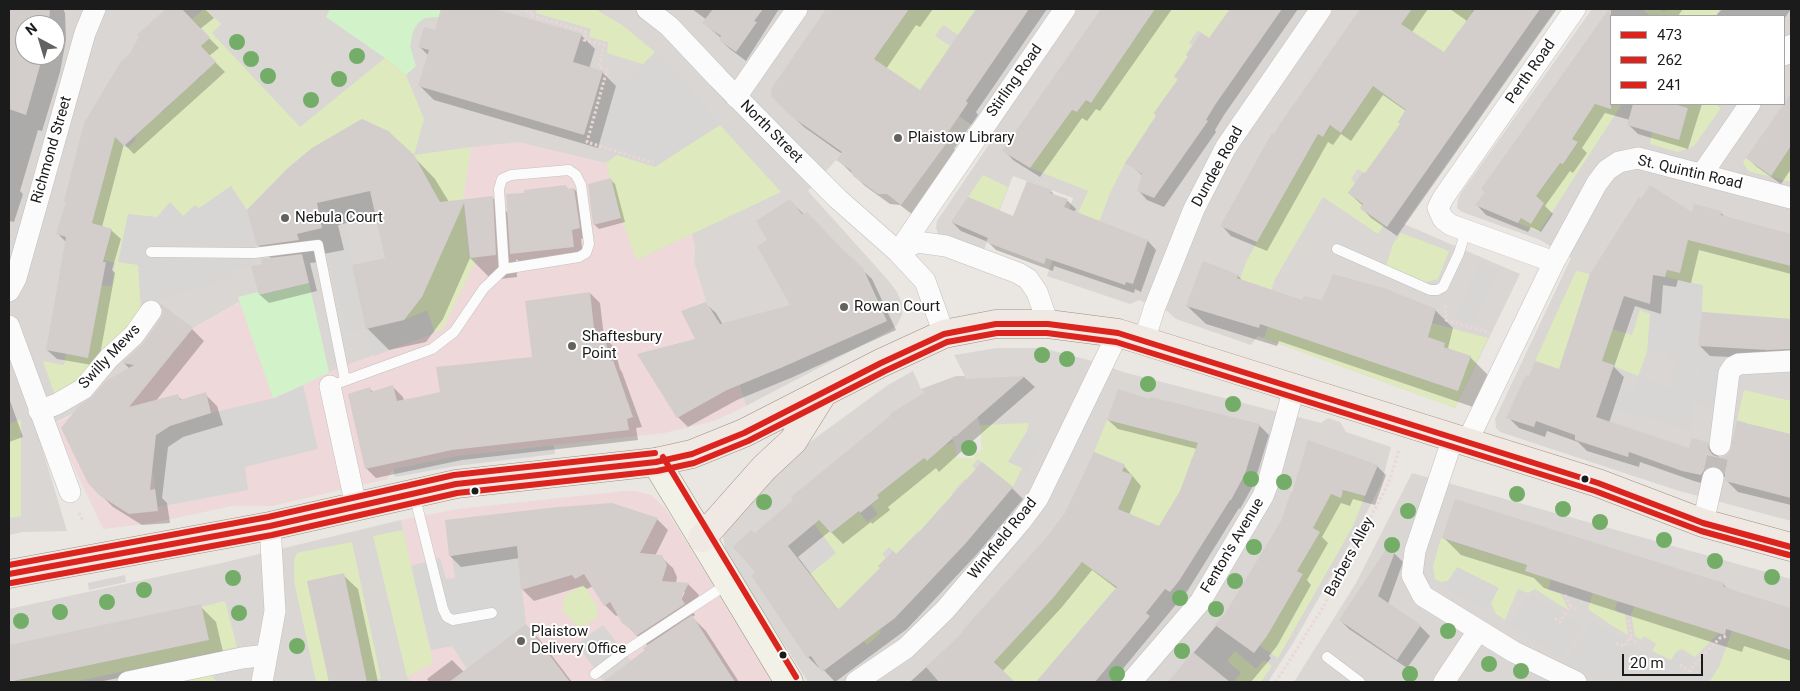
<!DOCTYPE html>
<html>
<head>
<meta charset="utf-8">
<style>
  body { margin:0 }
  #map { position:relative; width:1800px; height:691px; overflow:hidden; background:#eae6e2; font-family:Roboto,sans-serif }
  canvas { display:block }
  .frame { position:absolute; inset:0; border:10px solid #1b1b1b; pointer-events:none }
  .legend { position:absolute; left:1610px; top:15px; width:175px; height:90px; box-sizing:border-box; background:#fff; border:1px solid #a4a4a4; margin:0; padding:6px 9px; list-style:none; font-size:15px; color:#1b1b1b }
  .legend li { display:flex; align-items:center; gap:10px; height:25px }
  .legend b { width:25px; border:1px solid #a4a4a4 }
  .north { position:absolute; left:15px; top:15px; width:50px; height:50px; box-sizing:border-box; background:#fff; border:1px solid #a4a4a4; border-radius:50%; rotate:321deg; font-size:14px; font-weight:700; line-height:20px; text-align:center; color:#1b1b1b }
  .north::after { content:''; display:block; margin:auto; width:18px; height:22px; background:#636261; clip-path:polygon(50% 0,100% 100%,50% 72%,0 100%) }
  .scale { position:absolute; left:1622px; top:654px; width:81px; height:22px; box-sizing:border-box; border:2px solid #1b1b1b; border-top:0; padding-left:6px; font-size:15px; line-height:18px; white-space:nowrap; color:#1b1b1b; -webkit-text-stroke:4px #fff; paint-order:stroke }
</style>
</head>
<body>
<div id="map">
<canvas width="1800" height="691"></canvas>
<div class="frame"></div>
<ul class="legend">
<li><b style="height:6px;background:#dc241f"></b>473</li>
<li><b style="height:6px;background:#dc241f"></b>262</li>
<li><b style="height:6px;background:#dc241f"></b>241</li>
</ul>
<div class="north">N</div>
<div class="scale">20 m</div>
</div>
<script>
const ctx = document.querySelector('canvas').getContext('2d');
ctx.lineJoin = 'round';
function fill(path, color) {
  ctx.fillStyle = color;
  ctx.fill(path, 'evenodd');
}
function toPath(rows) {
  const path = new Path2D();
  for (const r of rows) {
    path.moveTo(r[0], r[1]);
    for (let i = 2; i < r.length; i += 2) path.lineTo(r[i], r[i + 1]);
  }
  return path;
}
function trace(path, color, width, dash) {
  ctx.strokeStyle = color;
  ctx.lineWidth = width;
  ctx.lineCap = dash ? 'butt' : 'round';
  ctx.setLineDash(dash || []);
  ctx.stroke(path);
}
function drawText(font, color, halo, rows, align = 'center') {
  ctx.font = font + ' Roboto,sans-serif';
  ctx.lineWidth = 4;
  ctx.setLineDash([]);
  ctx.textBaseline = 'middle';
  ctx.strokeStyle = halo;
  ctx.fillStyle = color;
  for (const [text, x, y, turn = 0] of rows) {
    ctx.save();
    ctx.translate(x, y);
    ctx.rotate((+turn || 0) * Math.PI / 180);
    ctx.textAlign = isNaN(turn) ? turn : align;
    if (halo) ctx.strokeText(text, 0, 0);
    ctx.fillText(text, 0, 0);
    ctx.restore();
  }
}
fill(toPath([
  [9,9,1556,9,1404,224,1520,274,1455,408,1258,336,1251,345,1176,319,1167,311,1139,300,1130,304,1047,276,1073,198,1013,176,983,252,938,234,936,227,937,221,992,140,959,116,888,86,836,160,808,191,888,280,897,292,902,304,902,315,897,325,889,331,746,406,720,324,706,302,694,262,695,246,637,260,621,218,471,147,463,199,469,258,443,329,329,372,303,385,273,398,239,302,193,328,97,402,37,431,67,531,22,532,9,535],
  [25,25,55,25,55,55,25,55],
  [1592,9,1791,9,1791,521,1676,490,1500,432,1496,428,1495,419,1571,258,1538,239,1462,212,1457,208,1458,200,1461,193],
  [1611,16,1784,16,1784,104,1611,104],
  [997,348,1042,348,1096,362,1123,372,1321,423,1328,418,1340,422,1346,432,1391,447,1382,482,1358,530,1293,643,1268,682,808,682,726,553,723,537,730,520,739,505,814,439,888,385,913,371,921,389,954,442,957,458,974,459,974,455,982,450,981,428,964,374,954,355],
  [1412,473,1791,579,1791,682,1294,682,1356,583],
  [401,520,433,663,408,677,411,682,9,682,9,609,222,563]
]), '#d9d6d4');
fill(toPath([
  [519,142,606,163,621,218,637,260,692,234,695,246,694,262,706,302,720,324,746,406,714,421,664,433,455,456,393,469,387,479,272,506,232,506,152,523,103,529,54,424,97,402,193,328,240,302,273,398,303,385,329,372,442,329,476,258,469,258,463,199,471,147],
  [625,491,635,491,651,495,665,508,774,682,411,682,407,677,433,663,401,520,458,509]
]), '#eed8d9');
fill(toPath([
  [655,52,674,70,720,125,655,167,590,147,611,78,627,81],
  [231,186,247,210,256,243,252,266,230,271,231,278,139,306,138,265,118,262,128,214,157,217,169,203,183,216,196,205,200,208],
  [344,222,366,328,404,320,427,310,435,333,374,356,366,329,347,332,322,228],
  [1481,262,1499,269,1472,324,1455,317],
  [1653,275,1703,285,1691,430,1590,402,1596,381,1633,392,1638,376,1672,388,1674,362,1667,354,1647,352],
  [1699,351,1719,352,1715,407,1695,404],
  [303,385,318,449,245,467,248,490,158,507,152,468,156,435,170,426,211,413,275,398],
  [1025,434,1041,442,1027,470,1008,462],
  [554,445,555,454,456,466,395,477,393,469,455,456],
  [812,521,836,553,806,578,797,568,814,553,799,536],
  [517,546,526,624,467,669,452,646,431,650,410,566,440,558,446,579,455,578,452,556],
  [1456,567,1500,589,1487,609,1445,587],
  [125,575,126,582,89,590,88,583],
  [1532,594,1581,626,1562,657,1510,624],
  [1592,621,1644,654,1625,682,1620,682,1609,677,1604,682,1566,664],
  [603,625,631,661,604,682,577,644],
  [1676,652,1711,674,1705,682,1639,682,1654,658,1668,665],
  [1538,669,1558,682,1529,682]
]), '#d8d6d4');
fill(toPath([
  [204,9,206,9,221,24,212,33,300,127,385,58,406,75,424,119,414,155,471,147,463,199,469,258,477,258,443,329,435,333,427,310,404,320,422,297,441,226,435,192,414,155,388,131,362,119,312,148,288,168,247,210,231,186,199,208,195,205,183,216,170,202,157,217,128,214,118,262,138,265,141,310,130,332,79,384,55,395,43,361,64,365,66,354,88,357,101,285,112,286,115,263,104,260,112,229,92,223,114,136,127,148,136,140,135,137,144,128,156,108,161,113,173,102,164,91,188,87,202,76,187,59,205,72,216,62,201,46,210,37,192,19],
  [537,9,595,9,622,25,655,52,643,64,607,53,608,42,589,37,591,29,536,13],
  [877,9,885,13,903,13,897,9,977,9,964,27,969,42,943,25,935,36,950,46,943,57,936,92,853,122,868,43,880,51,886,42,874,33,875,11],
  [1155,9,1230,9,1215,30,1219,45,1198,30,1189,43,1192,45,1186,55,1204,67,1183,64,1174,76,1180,81,1179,102,1167,94,1154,113,1156,116,1147,129,1160,138,1125,163,1110,193,1094,236,1071,228,1088,191,1028,167,1071,109,1077,112,1086,100,1090,103,1105,82,1124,54,1126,31,1136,38,1145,23,1137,15,1147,21],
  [1412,9,1473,9,1471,12,1488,24,1465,36,1458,31,1451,42,1420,122,1404,112,1398,122,1402,125,1372,163,1378,183,1358,169,1351,179,1355,183,1348,193,1363,204,1360,209,1384,225,1378,234,1323,197,1275,279,1271,292,1239,282,1246,262,1313,141,1312,130,1323,137,1331,125,1342,133,1349,122,1330,109,1354,73,1377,89,1388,75,1412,32,1392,18,1407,15],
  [1646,9,1659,9,1664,12,1667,9,1720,9,1715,16,1651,16,1644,11],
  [1605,90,1611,94,1611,104,1622,104,1539,232,1518,223,1521,218,1531,223,1544,203,1521,186,1546,183,1554,171,1546,152,1563,164,1578,143,1561,131,1584,98,1594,105],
  [1674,104,1715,104,1721,108,1694,146,1678,152,1650,144,1652,132,1679,139,1688,108],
  [720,125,781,192,637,260,621,218,606,163,617,155,655,167],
  [1789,149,1791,150,1791,182,1748,171,1743,162,1746,158,1771,175],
  [983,175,1008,187,999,210,968,197],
  [1401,233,1449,251,1438,279,1426,282,1386,266,1393,244],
  [1687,238,1791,266,1791,319,1702,312,1703,285,1665,277,1667,270,1680,273],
  [1576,271,1590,274,1559,369,1535,361],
  [1640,310,1650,314,1647,352,1638,376,1602,361,1612,329,1632,335],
  [1432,323,1488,338,1455,408,1264,338,1268,326,1471,356,1444,347,1444,343,1427,337],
  [1744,390,1791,401,1791,438,1781,436,1740,452,1747,423,1737,420],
  [21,419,21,516,9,518,9,424],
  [1107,420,1219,448,1216,464,1192,458,1186,475,1189,477,1124,598,1114,590,1059,655,1052,663,1058,677,1053,682,1043,674,1036,682,972,682,975,679,1001,668,993,660,1125,512,1118,509,1133,475,1122,471,1125,464,1094,452],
  [1029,423,1027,431,1008,462,1022,468,1013,487,978,459,972,466,982,475,973,486,965,479,958,486,952,494,960,501,951,511,943,505,929,521,936,527,926,538,918,531,905,545,905,562,889,547,882,554,886,558,878,566,889,577,880,634,867,645,840,607,837,609,809,575,836,553,812,521,816,517,831,533,850,518,837,501,854,514,859,512,867,522,878,514,871,505,879,498,864,478,874,470,887,487,906,472,922,456,927,461,935,454,922,433,941,447,954,442,957,458,974,459,974,455,982,450,981,425],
  [1296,479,1318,490,1341,497,1343,490,1365,496,1353,526,1278,658,1260,646,1303,574,1290,567,1299,567,1319,532,1313,528,1314,499,1291,492],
  [403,530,433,663,407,677,373,536],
  [1441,538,1527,565,1525,571,1551,579,1548,590,1561,594,1568,609,1563,607,1535,589,1528,593,1518,589,1505,620,1496,614,1491,603,1499,588,1457,567,1448,581,1441,582,1435,579,1433,566],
  [352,542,381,679,367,682,344,574,307,581,329,682,316,682,294,581,294,560,297,553,301,552],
  [584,584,598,608,596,618,580,629,563,611,564,596],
  [1593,592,1618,600,1615,609,1617,610,1617,612,1625,614,1628,635,1608,623,1588,609],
  [225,601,237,647,74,682,11,682,208,640,201,607],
  [1635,606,1719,633,1695,657,1682,649,1676,652,1671,660,1652,651,1656,644,1644,636,1641,640,1635,636,1631,614],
  [1732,631,1791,650,1791,682,1709,682,1719,667],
  [1235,651,1256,669,1264,660,1272,666,1261,682,1233,682,1241,673,1227,661],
  [212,674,216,682,179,682]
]), '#deeabe');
fill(toPath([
  [330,9,441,9,439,17,425,18,419,22,413,31,410,46,416,66,406,75,385,58,326,17],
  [309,283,329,372,303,385,273,398,238,297,258,292,260,295]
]), '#d2f3ca');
fill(toPath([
  [9,9,63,9,65,13,66,40,60,72,42,131,38,130,20,191,23,194,14,222,9,221],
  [25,25,55,25,55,55,25,55],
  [165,9,205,9,214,18,200,29,219,48,209,56,225,72,134,154,124,144,102,227,111,230,121,239,112,270,115,273,98,366,57,359,47,350,66,242,58,234,131,54,166,10],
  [443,9,492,9,581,35,595,49,589,69,602,72,616,86,598,148,434,100,420,86,429,56,420,47,436,32],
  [692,9,779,9,746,61,730,49,720,40,721,38,704,23,707,20],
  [836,9,933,9,920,27,916,25,886,69,920,92,978,9,1047,9,976,112,978,115,954,149,958,153,913,215,900,205,890,204,865,186,838,160,842,154,804,127,773,97],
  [1102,9,1172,9,1100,111,1096,109,1087,121,1082,118,1040,177,1013,160,1004,150],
  [1231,9,1298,9,1224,115,1215,130,1216,132,1164,207,1147,200,1138,190,1143,176,1127,162],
  [1362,9,1428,9,1412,32,1444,54,1467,21,1450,9,1557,9,1397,236,1371,218,1362,208,1363,206,1349,193,1365,175,1401,124,1406,111,1383,95,1351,141,1341,134,1333,145,1328,142,1267,251,1231,236,1222,226,1281,125],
  [1610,9,1683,9,1678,16,1611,16,1611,104,1702,104,1688,149,1638,134,1628,124,1630,120,1605,113,1582,148,1587,153,1573,173,1570,171,1545,206,1553,214,1541,232,1531,227,1528,232,1486,215,1477,205,1486,193,1482,189],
  [1722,9,1791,9,1784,19,1784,16,1716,16],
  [1791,96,1791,169,1781,184,1757,167,1748,158],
  [413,156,435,179,449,202,492,197,509,214,525,194,566,187,569,190,574,189,584,198,589,237,581,239,583,256,521,263,516,259,517,277,492,280,470,258,443,319,426,342,389,350,367,328,386,258,377,216,338,225,344,250,318,255,320,262,310,263,317,291,269,303,260,295,253,267,263,265,272,259,258,245,248,210],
  [611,180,615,184,625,222,599,229,594,224],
  [1051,191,1056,197,1067,200,1076,209,1074,213,1148,241,1156,250,1141,292,1135,289,1134,293,1054,266,1053,271,996,250,988,242,961,231,952,222,1014,217],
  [790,201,872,279,896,330,793,377,737,400,688,427,678,417,706,304,716,313,723,325,792,306,769,241],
  [1721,213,1726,218,1791,235,1791,274,1699,250,1691,283,1678,280,1676,287,1663,285,1661,314,1635,306,1614,367,1624,377,1609,423,1690,450,1707,443,1718,454,1719,458,1726,457,1731,453,1738,423,1791,436,1791,505,1738,492,1726,480,1726,477,1720,477,1712,486,1694,481,1640,462,1639,467,1587,451,1578,442,1547,431,1545,437,1519,428,1508,417,1529,377,1559,370,1693,214],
  [1204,263,1238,276,1244,282,1303,301,1435,310,1453,328,1448,348,1450,350,1470,357,1488,375,1476,408,1279,341,1277,346,1206,324,1187,306],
  [590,293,600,303,604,337,614,347,620,369,622,372,642,427,636,428,638,440,462,460,376,478,366,468,370,389,373,392,393,387,403,397,404,401,442,393,533,358],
  [1703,313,1791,321,1791,360,1710,356,1699,345],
  [192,329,204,341,155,402,177,396,182,400,205,394,217,406,223,425,183,437,168,447,162,498,167,503,170,523,142,525,113,507,100,494,130,369,124,363,144,345],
  [1024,377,1035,387,967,446,962,448,963,450,939,472,936,468,888,507,890,510,872,524,871,522,843,544,830,531,798,557,839,611,896,556,1012,488,1023,499,977,554,907,629,835,682,821,667,819,668,808,657,757,572,755,535,964,378,967,380],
  [9,398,23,437,9,442],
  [1151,401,1259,425,1269,435,1254,484,1240,509,1239,508,1188,590,1112,682,1038,682,1117,589,1092,570,1062,607,1002,672,1014,682,910,682,965,632,1124,466,1141,486,1129,515,1159,528,1181,492,1197,449,1118,429,1108,420],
  [1377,466,1386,475,1375,505,1353,499,1350,506,1341,503,1322,537,1328,543,1307,580,1311,585,1277,646,1269,656,1271,658,1251,682,1169,682,1227,613,1282,522],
  [657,519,668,530,655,556,661,557,673,568,677,577,676,583,688,584,699,595,691,610,695,615,692,617,706,631,739,682,605,682,647,650,648,646,623,622,618,615,616,616,605,605,593,586,587,589,583,586,534,601,523,590,520,558,461,567,450,556],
  [683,592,685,592,679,604],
  [1444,538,1723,584,1728,589,1738,593,1791,610,1791,661,1744,646,1742,652,1544,588,1534,578,1461,555],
  [1394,553,1403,562,1388,604,1420,626,1430,636,1407,668,1349,629,1340,620],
  [343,575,358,589,378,682,330,682,309,582],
  [200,606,216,622,224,656,99,682,9,682,9,647],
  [526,625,540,640,572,682,429,682,427,679,452,660,464,672]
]), '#0003');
fill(toPath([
  [9,9,50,9,49,25,25,25,25,55,43,55,26,115,9,109],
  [166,9,182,9,210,38,201,46,216,62,124,146,115,137,92,223,112,229,103,262,106,262,88,358,46,350,66,237,56,234,66,202,64,201,84,123,120,63,130,53,139,37,137,35],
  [441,9,496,9,582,34,573,62,603,71,584,135,418,86,429,50,418,47,424,27,435,30],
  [713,9,763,9,754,21,757,22,736,52,719,40,721,36,702,23],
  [826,9,909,9,874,59,920,90,976,9,1029,9,966,101,968,103,944,138,948,141,901,205,887,194,878,194,853,176,851,170,836,160,842,152,791,116,772,97,771,89],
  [1101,9,1155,9,1091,103,1086,100,1077,112,1072,110,1030,168,1002,151],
  [1230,9,1282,9,1215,105,1206,120,1208,121,1154,198,1137,191,1142,174,1125,163,1156,116,1154,113,1178,79,1174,77,1188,56,1186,55,1201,33,1209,38],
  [1360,9,1412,9,1401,24,1444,52,1475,9,1540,9,1387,227,1360,208,1363,204,1348,193,1363,172,1365,173,1400,124,1398,122,1406,110,1373,86,1341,133,1330,125,1323,137,1318,134,1257,242,1220,226,1272,133,1274,134,1280,124],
  [1609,9,1611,9,1611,109,1595,104,1572,139,1578,142,1563,164,1560,163,1536,196,1544,203,1531,224,1521,218,1518,223,1475,205,1485,192,1481,189],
  [1791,93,1791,146,1771,176,1746,158],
  [1633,104,1674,104,1688,108,1679,140,1627,125],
  [362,119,388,131,414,155,440,202,493,196,496,255,470,258,464,203,422,297,404,320,366,329,352,265,385,258,370,191,317,203,322,228,297,234,299,240,257,246,247,210,288,168,312,148],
  [611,178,621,218,593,225,588,184],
  [1027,181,1052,190,1050,193,1068,199,1064,207,1148,240,1133,284,1126,282,1125,285,1046,258,1044,264,986,242,988,238,951,222,968,197,1013,216],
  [566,185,567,189,574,188,580,228,572,230,574,247,510,254,506,194,524,193,524,190],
  [1650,185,1692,212,1694,204,1721,211,1721,215,1791,234,1791,266,1688,240,1680,273,1667,270,1665,277,1653,275,1650,304,1624,296,1602,361,1614,365,1596,417,1689,448,1692,438,1708,442,1709,450,1713,455,1719,457,1725,456,1730,452,1737,421,1791,434,1791,498,1725,481,1725,474,1722,469,1716,466,1709,466,1704,470,1701,475,1682,471,1629,452,1628,457,1575,440,1575,435,1536,421,1534,427,1506,418,1526,375,1529,376,1535,361,1559,369,1590,274,1639,197,1641,199],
  [790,199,802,214,807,212,843,250,863,268,887,321,783,367,727,390,677,418,637,354,695,339,681,311,706,302,720,324,790,305,757,246,767,240,756,221],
  [302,254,309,283,259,295,251,266,262,264,261,259],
  [1203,261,1239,275,1237,278,1302,300,1304,296,1322,300,1333,274,1384,288,1436,309,1428,337,1445,343,1444,347,1471,356,1458,391,1260,324,1259,328,1186,306],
  [590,292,595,337,604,336,611,361,613,360,633,417,627,419,629,430,452,450,365,469,348,394,370,387,371,392,393,385,397,401,418,397,440,392,436,367,532,357,525,301],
  [161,304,193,328,129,407,178,394,180,400,206,392,211,413,170,426,156,435,150,490,155,489,158,511,129,514,99,495,88,483,61,428,79,406,92,397,106,381,134,365,122,363,143,344,161,318,163,312],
  [1702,312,1791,319,1791,349,1768,350,1698,346],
  [956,376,965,376,965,379,1025,376,956,436,952,437,953,438,927,461,924,458,877,495,879,498,860,513,859,511,831,533,819,520,788,546,838,610,880,568,878,566,893,551,896,554,919,532,982,462,1013,487,966,543,895,618,822,672,811,656,807,658,751,575,755,572,733,547,751,530,755,533,793,500,791,497,890,416,890,414,924,393,921,389],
  [1118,389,1150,399,1151,397,1260,424,1245,474,1231,500,1230,500,1179,581,1170,592,1165,589,1146,613,1150,616,1095,682,1036,682,1117,587,1082,562,1053,598,994,662,1015,682,939,682,926,667,963,632,962,631,1045,539,1065,513,1094,452,1125,465,1122,471,1133,475,1118,509,1159,526,1180,491,1198,443,1107,420],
  [1308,440,1378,465,1365,496,1343,490,1341,498,1331,494,1313,528,1320,532,1297,571,1303,574,1267,636,1254,653,1215,625,1226,612,1281,521,1291,492,1292,492],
  [1455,499,1724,583,1723,586,1739,592,1791,608,1791,650,1726,629,1725,635,1617,601,1525,571,1527,565,1442,538],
  [612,503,658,518,640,553,662,555,667,565,662,581,689,583,681,598,685,604,636,636,632,630,622,623,610,602,604,606,584,574,575,579,572,575,521,590,517,546,449,556,445,520,558,507],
  [1387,548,1395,552,1378,596,1421,625,1397,660,1339,620],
  [344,573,367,682,329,682,307,581],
  [201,604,209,640,9,682,9,645],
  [692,615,735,682,603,682,645,650,643,648],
  [526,624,570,682,449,682],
  [1193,652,1230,682,1168,682]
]), '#d3cecb');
trace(toPath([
  [1713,478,1720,445]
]), '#c1bdba', 21, [21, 11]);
const lane = toPath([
  [1337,249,1430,290,1437,290,1443,287,1459,253,1466,230],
  [151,252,254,253,318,245,345,380],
  [330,386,432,349,454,332,484,288,504,269,499,189,502,179,511,175,569,170,576,175,581,185,589,244,586,253,579,257,504,269],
  [414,494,443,609,447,617,453,620,492,613],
  [1327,657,1360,682],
  [595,674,624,652,729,583]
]);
const street = toPath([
  [647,9,669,26,718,78,790,151,838,199,898,252,925,281,944,334],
  [1784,55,1791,45],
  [736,97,797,9],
  [1702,174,1750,104],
  [898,252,1065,9],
  [898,252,917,242,946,246,1018,273,1028,279,1037,292,1048,324],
  [1554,262,1597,183,1607,170,1619,162,1638,158,1791,198],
  [9,291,16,278,85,33,95,9],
  [9,326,70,492],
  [1144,341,1154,309,1194,209,1226,147,1321,9],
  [330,386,356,506],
  [39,411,57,404,83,389,109,358,134,335,151,311],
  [1453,438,1415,551,1412,575,1423,596,1514,652,1576,682],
  [1467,442,1554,262,1451,225,1443,219,1438,208,1443,198,1575,9],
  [1720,445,1729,373,1733,367,1739,364,1791,361],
  [1703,523,1713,478],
  [128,682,242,658,267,655],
  [262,682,275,611,270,526],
  [856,682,906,648,945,610,1021,521,1038,498,1118,333],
  [1131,682,1200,602,1263,496,1268,483,1294,388],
  [1444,682,1478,631]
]);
const secondary = toPath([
  [656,462,789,682]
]);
const primary = toPath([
  [702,538,764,468,793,441,823,393],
  [9,574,270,526,456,484,656,462,692,454,744,433,881,363,944,334,996,324,1048,324,1118,333,1144,341,1598,483,1703,523,1791,547]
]);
trace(lane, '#c2c1bf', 11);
trace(street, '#c2c1bf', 22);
trace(secondary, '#94917b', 29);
trace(primary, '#a08f80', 29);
trace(toPath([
  [521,9,531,12,530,15,586,32,584,40,604,45,599,67,607,70,587,142,653,163],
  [499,10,500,9],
  [1445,305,1446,320,1493,334],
  [79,513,83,521],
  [1570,606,1578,610],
  [1555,618,1560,622,1570,606,1565,595],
  [1630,638,1637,643],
  [1616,644,1625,646,1631,635,1628,616],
  [1680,665,1690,671,1702,656,1720,638,1727,636],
  [1276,682,1324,606,1389,482,1399,450]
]), '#ead7d8', 3, [2.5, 2.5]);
trace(lane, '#fcfbfb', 10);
trace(street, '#fcfbfb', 21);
trace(secondary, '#f2f1e8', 28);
trace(primary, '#f0e8e2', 28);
trace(toPath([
  [9,574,270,526,456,484,656,462,692,454,744,433,881,363,944,334,996,324,1048,324,1118,333,1598,483,1703,523,1791,547]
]), '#dc241f', 6);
trace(toPath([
  [11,583,272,535,457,493,657,471,694,463,748,441,885,371,947,342,997,333,1047,333,1116,342,1595,491,1701,531,1789,555]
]), '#dc241f', 6);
trace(toPath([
  [663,457,796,677],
  [9,565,268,517,454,475,655,453]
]), '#dc241f', 6);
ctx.fillStyle = '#73ad67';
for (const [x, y] of [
  [237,42],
  [357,56],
  [251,59],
  [268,76],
  [339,79],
  [311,100],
  [1042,355],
  [1067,359],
  [1148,384],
  [1233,404],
  [969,448],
  [1251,479],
  [1284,482],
  [1517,494],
  [764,502],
  [1563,509],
  [1408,511],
  [1600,522],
  [1664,540],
  [1392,545],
  [1254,547],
  [1715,561],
  [1772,577],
  [233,578],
  [1235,581],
  [144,590],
  [1180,598],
  [107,602],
  [1216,609],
  [60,612],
  [239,613],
  [21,621],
  [1448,631],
  [297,646],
  [1182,651],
  [1489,664],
  [1521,671],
  [1117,674],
  [1410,674]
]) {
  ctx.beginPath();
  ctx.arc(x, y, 8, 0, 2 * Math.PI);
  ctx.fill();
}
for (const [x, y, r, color] of [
  [898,138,5,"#636261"],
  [285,218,5,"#636261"],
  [844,307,5,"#636261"],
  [572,346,5,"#636261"],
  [1585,479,4.5,"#1b1b1b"],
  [475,491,4.5,"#1b1b1b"],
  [521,641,5,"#636261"],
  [783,655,4.5,"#1b1b1b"]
]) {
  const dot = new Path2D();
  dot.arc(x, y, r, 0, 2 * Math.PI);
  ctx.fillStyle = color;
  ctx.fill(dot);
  trace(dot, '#fff', 2);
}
drawText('15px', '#1b1b1b', '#fff', [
  ["Perth Road",1531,72,-55],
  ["Stirling Road",1015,81,-55],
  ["North Street",771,132,45],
  ["Richmond Street",52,150,-74],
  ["Dundee Road",1218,167,-61],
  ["St. Quintin Road",1690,173,13],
  ["Swilly Mews",110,357,-47],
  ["Winkfield Road",1003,539,-51],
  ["Fenton's Avenue",1233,546,-59],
  ["Barbers Alley",1350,557,-62]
]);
drawText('15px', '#1b1b1b', '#fff', [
  ["Plaistow Library",908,138],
  ["Nebula Court",295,218],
  ["Rowan Court",854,307],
  ["Shaftesbury",582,337],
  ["Point",582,354],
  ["Plaistow",531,632],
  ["Delivery Office",531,649]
], 'left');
</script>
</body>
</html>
